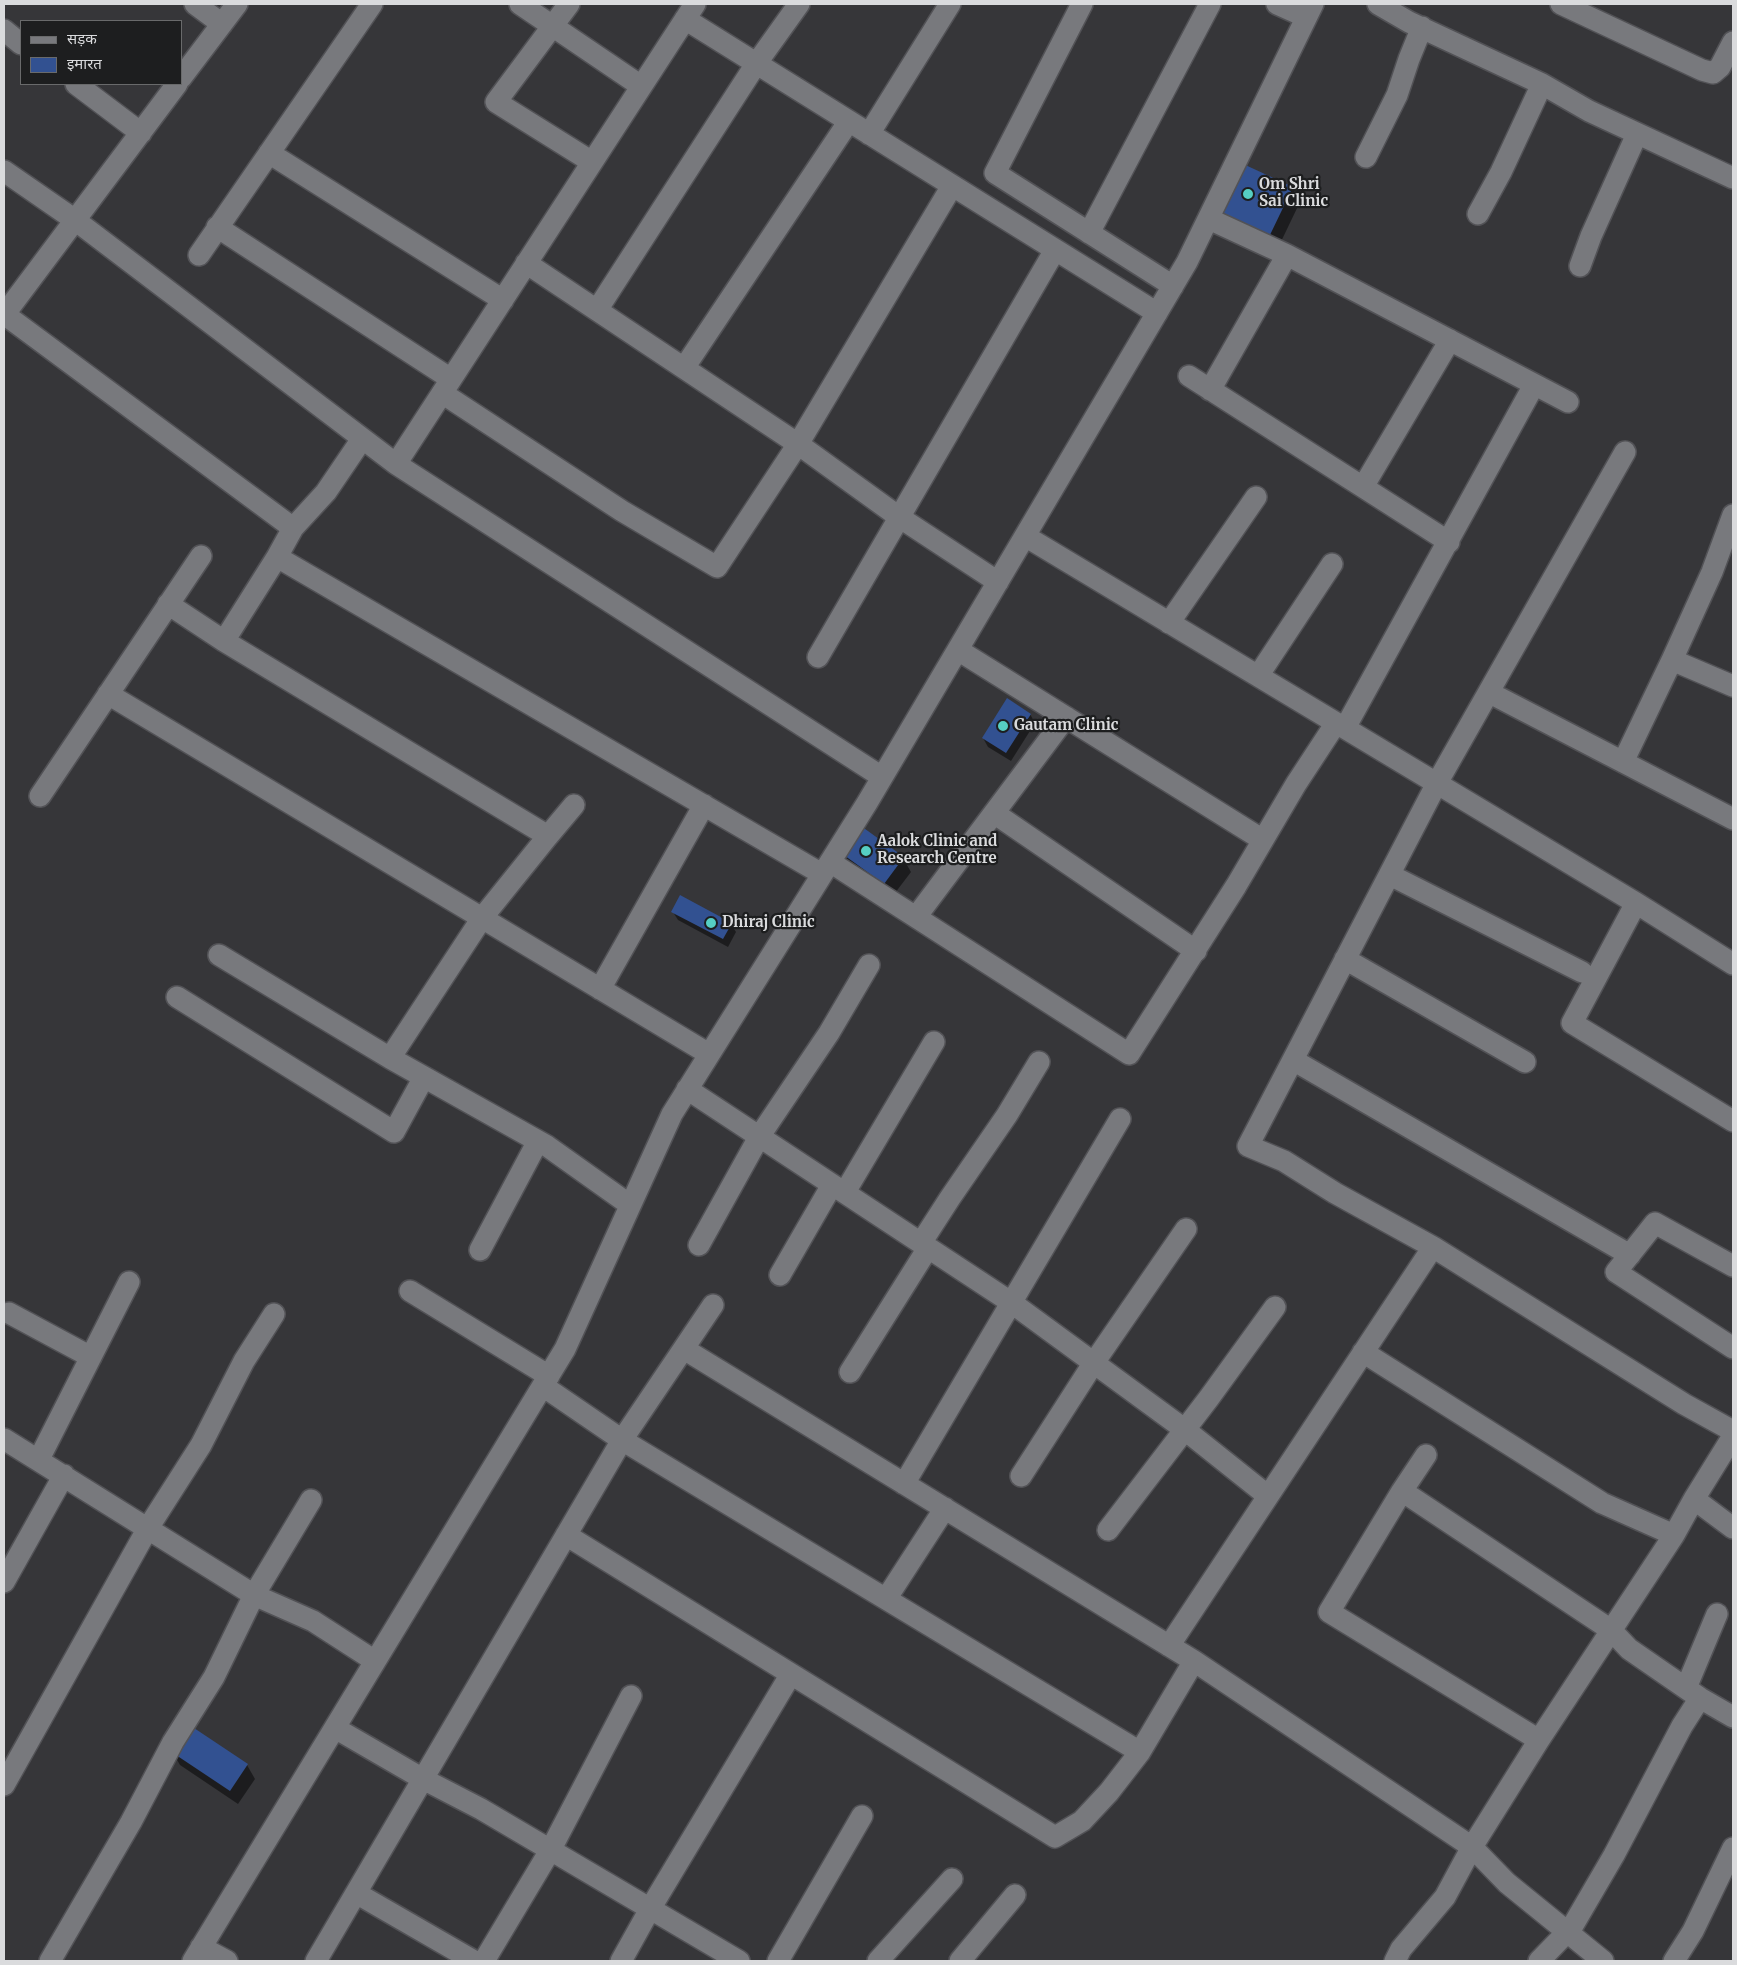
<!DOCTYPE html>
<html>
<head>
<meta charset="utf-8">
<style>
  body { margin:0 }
  #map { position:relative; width:1737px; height:1965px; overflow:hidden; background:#363639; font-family:Merriweather,"Noto Sans Devanagari",serif }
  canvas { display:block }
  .frame { position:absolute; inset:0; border:5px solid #dadbdd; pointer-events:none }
  .legend { position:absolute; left:20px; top:20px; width:162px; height:65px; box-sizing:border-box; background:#1d1e1f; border:1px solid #696a6b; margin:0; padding:6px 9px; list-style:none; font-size:15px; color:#dadbdd }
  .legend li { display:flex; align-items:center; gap:10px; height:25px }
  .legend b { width:25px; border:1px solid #696a6b }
</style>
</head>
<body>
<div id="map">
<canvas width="1737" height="1965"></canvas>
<div class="frame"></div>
<ul class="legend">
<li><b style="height:6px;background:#78797d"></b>सड़क</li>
<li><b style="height:14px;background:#325191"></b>इमारत</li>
</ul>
</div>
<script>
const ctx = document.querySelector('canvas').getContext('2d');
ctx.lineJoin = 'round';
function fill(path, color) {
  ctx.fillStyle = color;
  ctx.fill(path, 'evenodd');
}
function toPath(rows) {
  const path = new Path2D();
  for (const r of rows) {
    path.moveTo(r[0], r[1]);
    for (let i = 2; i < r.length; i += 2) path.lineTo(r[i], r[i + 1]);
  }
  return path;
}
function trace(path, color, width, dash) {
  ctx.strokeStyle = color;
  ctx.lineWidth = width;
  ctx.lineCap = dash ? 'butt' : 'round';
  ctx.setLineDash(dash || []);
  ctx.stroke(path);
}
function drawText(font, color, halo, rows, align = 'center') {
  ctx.font = font + ' Merriweather,serif';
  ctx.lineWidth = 4.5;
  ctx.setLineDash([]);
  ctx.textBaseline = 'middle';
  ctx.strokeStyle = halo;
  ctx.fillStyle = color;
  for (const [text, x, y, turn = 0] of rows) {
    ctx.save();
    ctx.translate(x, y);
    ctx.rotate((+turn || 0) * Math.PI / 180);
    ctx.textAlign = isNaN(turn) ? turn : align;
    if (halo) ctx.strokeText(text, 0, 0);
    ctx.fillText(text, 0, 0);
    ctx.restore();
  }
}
fill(toPath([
  [1292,188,1300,202,1277,250,1227,227],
  [1030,714,1035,723,1011,761,988,747,983,738],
  [842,853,903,858,911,872,892,897,850,866],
  [673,912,731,924,736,932,728,947,678,920],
  [172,1751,247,1765,255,1779,238,1804,180,1765]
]), '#0007');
fill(toPath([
  [1241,163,1293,187,1269,237,1218,213],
  [1007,698,1031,714,1006,753,982,738],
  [861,826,904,857,884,884,841,853],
  [680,895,732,923,723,939,671,912],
  [188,1724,248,1764,230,1791,170,1751]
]), '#325191');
const minor = toPath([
  [195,4,222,24],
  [520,4,641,86],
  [569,4,496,102,592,162],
  [1082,4,995,173,1173,286],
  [1277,4,1306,17],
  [1378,4,1409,22,1542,84,1589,111,1733,178],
  [1561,4,1702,70,1713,73,1720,67,1733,42],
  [685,19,1157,313],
  [4,30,21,44],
  [181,78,237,4],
  [76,84,141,133],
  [869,134,950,4],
  [269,153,503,300],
  [1366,157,1397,95,1409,59,1422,27],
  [4,171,75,220,396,464,882,777],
  [1478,214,1501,172,1542,84],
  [1209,219,1287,255,1568,402],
  [217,227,451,379],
  [1089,233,1210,4],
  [199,255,372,4],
  [526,263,798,444,899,517,998,582],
  [1580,266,1591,236,1637,134],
  [597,310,756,64,799,4],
  [4,314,293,528],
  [4,315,177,84],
  [684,368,849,121],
  [1189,376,1449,542],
  [1210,390,1287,255],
  [442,393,622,511,717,567,798,444,952,186],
  [362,439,326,492,293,528,277,557,224,641,548,836,482,918,390,1058],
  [1625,452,1437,783,1248,1146,1284,1161,1335,1193,1433,1247,1684,1404,1733,1431],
  [396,464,695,4],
  [1363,487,1450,340],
  [1025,536,1636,903,1733,964],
  [277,557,822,874],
  [168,604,224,641],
  [1169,623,1256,497],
  [958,650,1263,840],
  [818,657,1055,250],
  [1672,660,1712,572,1733,515],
  [1258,676,1332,564],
  [1490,693,1733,819],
  [108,694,709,1054],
  [1345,728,1534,385],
  [1623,762,1672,660,1733,686],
  [40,796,201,556],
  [994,813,1196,951],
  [548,836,574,805],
  [830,862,1129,1054,1236,886,1296,784,1336,723],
  [1390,875,1582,972],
  [1636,903,1572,1023,1733,1121],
  [916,917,1066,717],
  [219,955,390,1058,547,1146,630,1205],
  [1345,959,1525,1062],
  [600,989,704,805],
  [177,997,394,1132,424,1077],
  [1293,1060,1630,1255],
  [687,1089,1012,1303,1184,1429,1268,1496],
  [845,1192,934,1042],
  [921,1243,950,1198,1007,1115,1039,1062],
  [699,1245,759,1137,829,1033,869,965],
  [480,1250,538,1141],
  [1733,1266,1655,1223,1616,1272,1733,1348],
  [780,1275,832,1185],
  [410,1291,549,1376],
  [9,1313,91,1357],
  [684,1349,1194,1661,1472,1847,1507,1883,1603,1961],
  [1363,1352,1602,1503,1674,1535],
  [850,1372,928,1248],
  [543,1386,622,1440,1140,1752],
  [4,1439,254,1595,313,1621,375,1661],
  [1426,1455,1402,1491,1329,1612,1539,1740],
  [39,1459,129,1282],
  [1021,1476,1093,1364,1186,1229],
  [904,1484,1120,1119],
  [1402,1491,1611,1630,1629,1649,1700,1698,1733,1717],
  [1694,1499,1733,1528],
  [1108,1530,1209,1398,1275,1307],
  [566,1535,1055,1837,1082,1821,1109,1792,1140,1752,1194,1661],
  [4,1582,64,1475],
  [886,1599,945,1508],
  [1169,1646,1433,1247],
  [1686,1688,1717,1614],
  [335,1728,423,1779,481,1809,739,1961],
  [4,1785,148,1528,201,1445,244,1361,274,1314],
  [356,1893,474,1961],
  [201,1947,227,1961],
  [50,1961,131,1822,173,1742,214,1677,254,1595,311,1500],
  [193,1961,565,1349,672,1114,867,803,1187,262,1313,4],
  [316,1961,622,1440,713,1305],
  [484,1961,551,1849,631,1696],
  [621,1961,650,1909,791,1674],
  [778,1961,862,1816],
  [878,1961,952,1879],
  [960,1961,1015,1895],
  [1395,1961,1401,1949,1445,1897,1472,1847,1539,1740,1674,1535,1694,1499,1733,1436],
  [1539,1961,1572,1927,1614,1855,1682,1726,1700,1698],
  [1674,1961,1693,1931,1733,1848]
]);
trace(minor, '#525256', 24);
trace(minor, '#78797d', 21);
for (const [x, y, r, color] of [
  [1248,194,6,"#56cec3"],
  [1003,726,6,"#56cec3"],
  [866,851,6,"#56cec3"],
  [711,923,6,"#56cec3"]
]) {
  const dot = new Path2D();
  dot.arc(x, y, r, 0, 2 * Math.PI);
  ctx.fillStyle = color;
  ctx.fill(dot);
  trace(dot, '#1d1e1f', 2);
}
drawText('bold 15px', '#dadbdd', '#1d1e1f', [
  ["Om Shri",1259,185],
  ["Sai Clinic",1259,202],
  ["Gautam Clinic",1014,726],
  ["Aalok Clinic and",877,842],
  ["Research Centre",877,859],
  ["Dhiraj Clinic",722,923]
], 'left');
</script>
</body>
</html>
